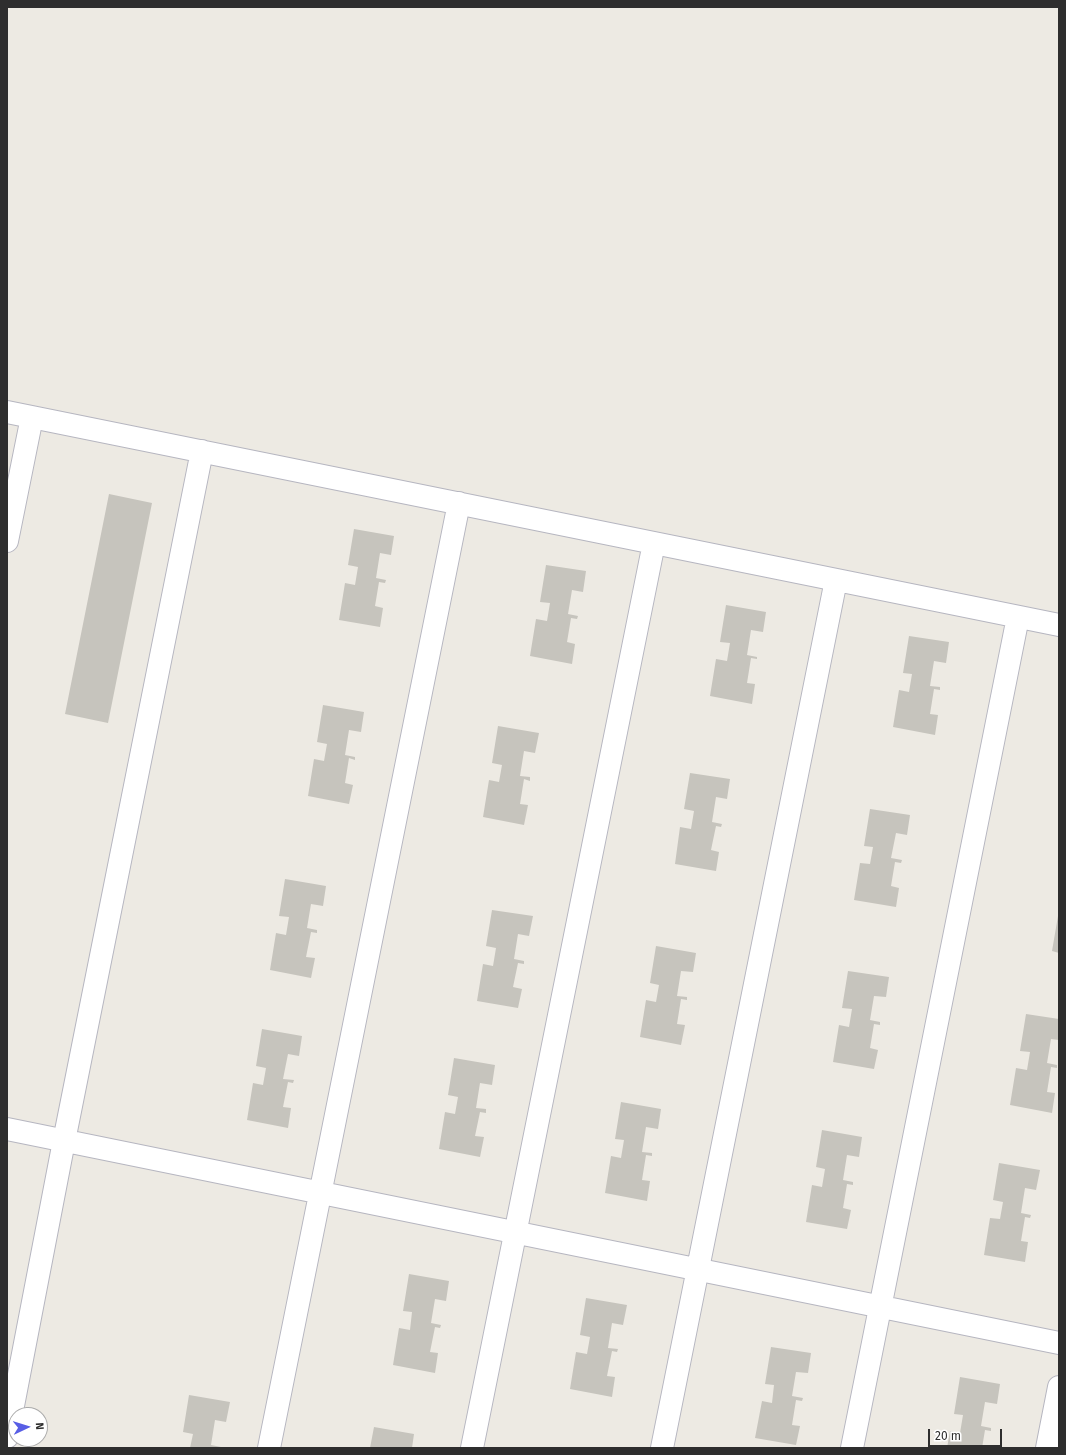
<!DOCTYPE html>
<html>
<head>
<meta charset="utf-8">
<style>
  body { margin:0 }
  #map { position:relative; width:1066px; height:1455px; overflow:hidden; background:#edeae3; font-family:"Fira Sans",sans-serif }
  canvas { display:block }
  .frame { position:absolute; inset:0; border:8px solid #2e2e2e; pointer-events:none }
  .north { position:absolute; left:8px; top:1407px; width:40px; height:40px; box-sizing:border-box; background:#fff; border:1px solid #ababab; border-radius:50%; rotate:86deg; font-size:11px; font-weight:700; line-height:16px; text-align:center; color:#2e2e2e }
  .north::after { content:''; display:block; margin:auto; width:14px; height:18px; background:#585ee5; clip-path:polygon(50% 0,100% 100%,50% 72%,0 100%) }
  .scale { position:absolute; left:928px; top:1429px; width:74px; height:18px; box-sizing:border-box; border:2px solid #2e2e2e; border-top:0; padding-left:5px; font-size:12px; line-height:14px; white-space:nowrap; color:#2e2e2e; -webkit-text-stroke:3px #fff; paint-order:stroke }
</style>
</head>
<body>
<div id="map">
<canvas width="1066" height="1455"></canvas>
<div class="frame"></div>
<div class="north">N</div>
<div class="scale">20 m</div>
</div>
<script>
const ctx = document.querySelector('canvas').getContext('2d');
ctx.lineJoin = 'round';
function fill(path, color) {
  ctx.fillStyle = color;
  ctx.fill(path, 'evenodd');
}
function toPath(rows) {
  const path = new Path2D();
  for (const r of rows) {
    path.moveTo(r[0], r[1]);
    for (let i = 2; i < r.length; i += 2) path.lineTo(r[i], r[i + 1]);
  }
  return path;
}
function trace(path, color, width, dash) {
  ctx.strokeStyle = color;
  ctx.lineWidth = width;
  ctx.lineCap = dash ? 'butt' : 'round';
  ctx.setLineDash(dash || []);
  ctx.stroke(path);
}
fill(toPath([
  [109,494,152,503,108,723,65,714],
  [354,529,394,536,391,555,380,553,376,578,386,580,385,583,379,582,375,606,383,608,380,627,339,620,345,583,355,585,358,567,348,565],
  [546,565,586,571,583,592,572,590,568,614,578,616,577,619,571,618,567,642,575,644,572,664,530,656,536,619,547,621,550,603,540,602],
  [726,605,766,612,763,632,751,630,747,655,757,657,757,659,751,658,747,683,755,684,752,704,710,696,716,659,727,661,730,643,720,642],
  [909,636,949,642,946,663,934,661,930,686,940,687,940,690,934,689,930,714,938,715,935,735,893,727,899,690,909,692,912,674,903,673],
  [323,705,364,712,361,732,349,730,345,755,355,757,355,760,349,758,345,783,353,785,349,804,308,796,314,759,324,761,327,744,317,742],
  [498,726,539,733,535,753,524,751,520,776,530,777,530,781,524,779,520,804,528,805,524,825,483,817,489,780,499,782,502,765,492,763],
  [690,773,730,779,727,799,716,797,712,822,722,824,721,827,716,826,711,850,719,852,716,871,675,864,680,827,691,829,694,811,684,809],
  [870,809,910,815,907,835,896,833,891,858,902,860,901,863,895,862,891,886,899,888,896,907,854,900,860,863,870,864,873,847,864,846],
  [285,879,326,886,323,906,311,904,307,928,317,930,317,933,311,932,306,957,315,958,311,978,270,970,276,933,286,935,289,917,279,916],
  [492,910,533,916,529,936,518,934,514,959,524,961,524,964,518,963,513,987,522,989,518,1008,477,1001,483,964,493,966,496,948,486,946],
  [1058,916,1059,916,1059,953,1052,951],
  [656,946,696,953,693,972,681,971,677,996,687,997,687,1000,681,999,677,1024,685,1025,681,1045,640,1037,646,1000,656,1002,659,985,650,983],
  [848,971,889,977,886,997,874,996,870,1020,880,1022,880,1025,874,1024,870,1048,878,1050,874,1069,833,1062,839,1025,849,1027,852,1009,842,1008],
  [1026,1014,1059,1019,1059,1040,1051,1039,1047,1063,1057,1065,1057,1068,1051,1067,1047,1092,1055,1093,1052,1113,1010,1105,1016,1068,1027,1070,1030,1052,1020,1051],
  [262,1029,302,1036,299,1056,288,1054,283,1079,294,1080,293,1083,288,1082,283,1107,291,1108,288,1128,247,1120,253,1083,263,1085,266,1068,256,1066],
  [454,1058,495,1065,492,1085,480,1083,476,1108,486,1109,486,1113,480,1112,475,1136,484,1137,480,1157,439,1149,445,1112,455,1114,458,1097,448,1095],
  [621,1102,661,1109,658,1129,646,1127,642,1152,652,1153,652,1156,646,1155,642,1180,650,1181,647,1201,605,1193,611,1156,621,1158,624,1140,615,1139],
  [822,1130,862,1137,859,1157,847,1155,843,1180,853,1182,853,1185,847,1184,843,1208,851,1210,847,1229,806,1222,812,1185,822,1187,825,1169,816,1167],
  [999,1163,1040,1170,1036,1190,1025,1188,1021,1213,1031,1215,1030,1218,1025,1217,1021,1241,1028,1242,1025,1262,984,1255,990,1218,1000,1219,1003,1202,993,1200],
  [409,1274,449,1281,446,1301,435,1299,431,1323,441,1325,440,1328,435,1327,430,1352,438,1353,435,1373,393,1365,399,1328,410,1330,412,1312,403,1311],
  [586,1298,627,1305,623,1325,612,1323,608,1348,618,1349,617,1352,612,1351,607,1376,615,1377,612,1397,570,1389,576,1352,587,1354,590,1337,580,1335],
  [771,1347,811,1353,808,1373,796,1372,792,1396,803,1398,802,1401,796,1400,792,1425,800,1426,796,1445,755,1438,762,1401,772,1403,774,1385,765,1384],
  [960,1377,1000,1384,997,1404,985,1402,981,1426,991,1428,991,1431,985,1430,982,1448,947,1448,950,1431,960,1433,963,1415,954,1414],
  [189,1395,230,1402,226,1422,215,1420,211,1445,221,1447,221,1448,190,1448,193,1434,183,1432],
  [374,1427,414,1434,412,1448,370,1448]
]), '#c6c4bd');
const street = toPath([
  [7,412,1059,625],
  [7,541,32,417],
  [7,1129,1059,1343],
  [7,1437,64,1141,202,451],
  [269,1448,459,503],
  [472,1448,654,543],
  [662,1448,836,580],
  [852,1448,1018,617],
  [1047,1448,1059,1387]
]);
trace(street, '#b6b6c0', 24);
trace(street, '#fff', 22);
</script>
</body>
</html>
